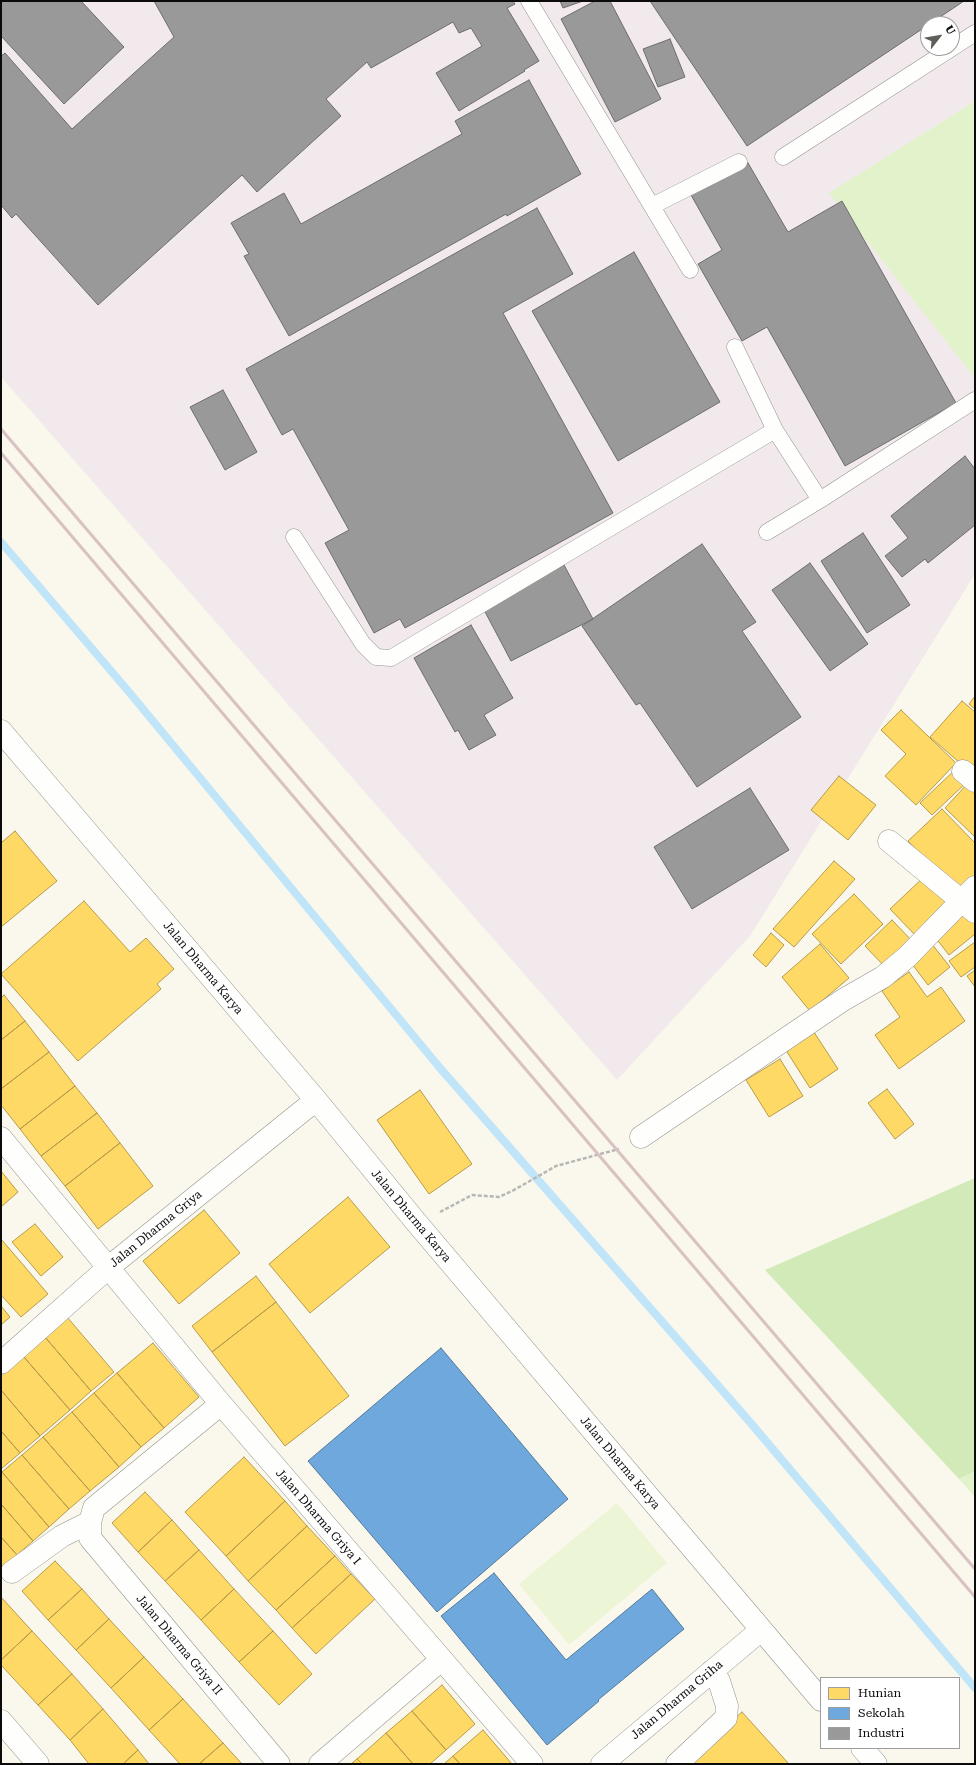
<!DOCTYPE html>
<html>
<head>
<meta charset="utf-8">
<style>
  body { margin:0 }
  #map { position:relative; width:976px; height:1765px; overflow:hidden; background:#faf8ed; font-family:"Roboto Serif",serif }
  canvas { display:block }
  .frame { position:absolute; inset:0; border:2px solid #0b0b0b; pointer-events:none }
  .legend { position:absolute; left:820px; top:1677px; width:140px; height:72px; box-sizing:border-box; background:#fff; border:1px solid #9d9d9d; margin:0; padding:5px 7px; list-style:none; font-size:12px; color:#0b0b0b }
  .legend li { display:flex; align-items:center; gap:8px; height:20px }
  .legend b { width:20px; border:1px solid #9d9d9d }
  .north { position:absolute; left:920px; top:16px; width:40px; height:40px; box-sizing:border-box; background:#fff; border:1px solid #9d9d9d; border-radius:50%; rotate:59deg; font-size:11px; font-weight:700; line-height:16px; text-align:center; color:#0b0b0b }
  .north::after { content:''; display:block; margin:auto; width:14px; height:18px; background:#5f5e5a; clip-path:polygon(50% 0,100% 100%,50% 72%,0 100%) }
</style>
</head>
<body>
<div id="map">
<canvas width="976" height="1765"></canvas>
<div class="frame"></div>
<ul class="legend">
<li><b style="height:11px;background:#ffd966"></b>Hunian</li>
<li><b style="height:11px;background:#6fa8dc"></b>Sekolah</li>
<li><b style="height:11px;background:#999"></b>Industri</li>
</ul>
<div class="north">U</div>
</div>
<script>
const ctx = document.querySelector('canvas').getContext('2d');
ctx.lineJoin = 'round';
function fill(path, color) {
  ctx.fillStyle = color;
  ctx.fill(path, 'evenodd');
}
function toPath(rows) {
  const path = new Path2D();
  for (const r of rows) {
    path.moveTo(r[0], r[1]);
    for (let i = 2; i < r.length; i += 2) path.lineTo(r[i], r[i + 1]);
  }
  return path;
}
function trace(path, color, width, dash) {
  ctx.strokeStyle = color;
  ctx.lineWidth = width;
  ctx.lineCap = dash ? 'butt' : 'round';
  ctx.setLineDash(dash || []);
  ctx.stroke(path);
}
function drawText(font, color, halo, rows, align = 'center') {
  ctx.font = font + ' "Roboto Serif",serif';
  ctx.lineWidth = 4;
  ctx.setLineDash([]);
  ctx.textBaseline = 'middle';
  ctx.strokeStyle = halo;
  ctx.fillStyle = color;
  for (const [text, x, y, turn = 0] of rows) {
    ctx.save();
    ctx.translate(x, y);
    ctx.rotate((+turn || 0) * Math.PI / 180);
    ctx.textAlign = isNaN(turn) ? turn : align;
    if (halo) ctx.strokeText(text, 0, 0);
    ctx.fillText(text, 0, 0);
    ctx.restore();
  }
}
fill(toPath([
  [1,1,975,1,975,101,830,193,975,378,975,574,750,936,617,1080,1,377],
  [928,24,952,24,952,48,928,48]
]), '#f1e9ec');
fill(toPath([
  [975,101,975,378,829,193],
  [975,1471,975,1497,959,1479]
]), '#e2f2ca');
fill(toPath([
  [975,1178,975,1471,959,1479,765,1270]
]), '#d1eab8');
fill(toPath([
  [617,1503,667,1563,569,1645,519,1584]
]), '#ecf5d5');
const homes = toPath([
  [975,696,975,709,969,704,975,696],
  [962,701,975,712,975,776,930,737,962,701],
  [901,710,956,763,916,805,885,776,906,754,881,730,901,710],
  [957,768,969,780,932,815,920,803,957,768],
  [839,776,876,805,848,840,811,810,839,776],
  [970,781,975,786,975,837,945,808,970,781],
  [942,809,975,843,975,880,959,895,908,841,942,809],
  [15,831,57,881,1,927,1,843,15,831],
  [834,861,855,879,794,947,773,929,834,861],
  [926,875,953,904,917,937,890,909,926,875],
  [854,894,883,924,841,964,812,934,854,894],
  [84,901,130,952,146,938,174,969,157,984,161,989,78,1061,1,974,84,901],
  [969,909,975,916,975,934,949,955,935,937,969,909],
  [892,920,914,943,887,969,865,946,892,920],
  [771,933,784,945,766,967,753,955,771,933],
  [975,942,975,967,961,977,949,961,975,942],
  [931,943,950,967,928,985,909,960,931,943],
  [820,944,849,978,810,1011,782,977,820,944],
  [975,970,975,987,967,976,975,970],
  [909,972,927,997,941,987,965,1021,899,1069,875,1035,900,1017,882,991,909,972],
  [4,995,25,1021,1,1040,1,998,4,995],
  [25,1021,49,1052,1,1089,1,1040,25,1021],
  [810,1026,838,1069,810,1088,782,1044,810,1026],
  [49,1052,75,1086,20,1129,1,1105,1,1089,49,1052],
  [780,1059,803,1096,769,1117,746,1080,780,1059],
  [75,1086,97,1113,41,1156,20,1129,75,1086],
  [887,1089,914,1124,895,1139,868,1103,887,1089],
  [420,1090,472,1164,429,1194,377,1120,420,1090],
  [97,1113,120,1143,65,1186,41,1156,97,1113],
  [120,1143,153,1186,98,1229,65,1186,120,1143],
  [1,1171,18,1192,1,1207,1,1171],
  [348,1197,390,1247,310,1313,269,1264,348,1197],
  [204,1210,240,1253,179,1304,143,1261,204,1210],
  [35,1224,63,1257,41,1276,12,1242,35,1224],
  [1,1239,48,1294,21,1317,1,1295,1,1239],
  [256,1276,276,1302,212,1352,192,1326,256,1276],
  [276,1302,349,1396,285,1446,212,1352,276,1302],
  [1,1306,10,1317,1,1325,1,1306],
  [67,1317,114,1372,91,1391,45,1337,67,1317],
  [45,1337,91,1391,70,1410,23,1356,45,1337],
  [153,1343,199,1397,164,1428,117,1373,153,1343],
  [23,1356,70,1410,40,1436,1,1390,1,1375,23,1356],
  [117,1373,164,1428,141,1447,94,1393,117,1373],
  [1,1390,40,1436,20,1453,1,1431,1,1390],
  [94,1393,141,1447,119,1467,72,1412,94,1393],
  [72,1412,119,1467,90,1491,43,1437,72,1412],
  [1,1431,20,1453,1,1469,1,1431],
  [43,1437,90,1491,69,1509,22,1455,43,1437],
  [22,1455,69,1509,49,1527,2,1472,22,1455],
  [244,1457,285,1501,226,1556,185,1512,244,1457],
  [2,1472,49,1527,33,1541,1,1504,1,1473,2,1472],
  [145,1492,172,1520,138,1552,112,1523,145,1492],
  [285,1501,307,1526,248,1581,226,1556,285,1501],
  [1,1504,33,1541,17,1555,1,1537,1,1504],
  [172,1520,199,1550,165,1581,138,1552,172,1520],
  [307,1526,335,1556,276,1610,248,1581,307,1526],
  [1,1537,17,1555,1,1568,1,1537],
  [199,1550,234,1589,201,1620,165,1581,199,1550],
  [335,1556,351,1574,292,1628,276,1610,335,1556],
  [55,1561,82,1589,48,1620,22,1591,55,1561],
  [351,1574,375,1599,316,1654,292,1628,351,1574],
  [82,1589,109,1619,76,1650,48,1620,82,1589],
  [234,1589,273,1631,239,1662,201,1620,234,1589],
  [1,1597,32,1631,1,1660,1,1597],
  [109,1619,144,1657,111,1688,76,1650,109,1619],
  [32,1631,72,1674,38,1705,1,1665,1,1660,32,1631],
  [273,1631,312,1674,279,1705,239,1662,273,1631],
  [144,1657,183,1699,149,1730,111,1688,144,1657],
  [72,1674,103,1709,70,1740,38,1705,72,1674],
  [442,1685,475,1724,446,1750,412,1711,442,1685],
  [183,1699,223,1743,199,1764,180,1764,149,1730,183,1699],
  [103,1709,138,1750,123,1764,89,1764,70,1740,103,1709],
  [412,1711,446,1750,430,1764,413,1764,386,1733,412,1711],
  [742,1712,789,1764,692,1764,688,1760,742,1712],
  [483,1730,512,1764,460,1764,453,1756,483,1730],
  [386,1733,413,1764,362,1764,357,1759,386,1733],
  [223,1743,242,1764,199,1764,223,1743],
  [138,1750,149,1764,123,1764,138,1750],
  [453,1756,460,1764,444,1764,453,1756],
  [357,1759,362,1764,351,1764,357,1759]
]);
fill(homes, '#ffd966');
trace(homes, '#b69b4b', 1);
const schools = toPath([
  [441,1348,568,1499,437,1612,308,1461,441,1348],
  [494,1573,566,1660,652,1589,684,1629,598,1700,599,1701,547,1745,441,1616,494,1573]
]);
fill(schools, '#6fa8dc');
trace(schools, '#51799d', 1);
const industry = toPath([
  [1,1,81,1,124,47,64,104,1,36,1,1],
  [154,1,513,1,515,4,507,8,539,61,524,70,525,71,459,111,436,73,482,46,471,28,459,33,453,22,371,68,367,62,326,99,341,116,257,192,242,175,98,305,16,214,12,218,1,205,1,56,5,53,72,129,174,37,154,1],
  [560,1,583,1,563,8,560,1],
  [595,1,610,1,661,99,615,122,561,19,595,1],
  [650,1,964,1,747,146,650,1],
  [670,39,685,77,658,87,643,49,670,39],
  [529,80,581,174,507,216,506,214,289,336,244,256,249,254,231,223,284,193,301,224,462,134,455,121,529,80],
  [748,163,788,232,842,201,956,403,845,466,767,327,742,341,698,264,722,250,691,195,748,163],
  [537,208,573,274,503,313,613,513,405,628,400,619,374,633,325,543,349,530,293,429,282,435,246,369,537,208],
  [634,252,720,402,618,461,532,311,634,252],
  [223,390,257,452,225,470,190,407,223,390],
  [965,456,975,469,975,525,928,563,925,559,902,577,885,556,908,538,891,516,965,456],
  [863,533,910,605,867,633,821,561,863,533],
  [702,544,756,622,742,631,801,717,697,787,640,703,636,705,582,626,702,544],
  [810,563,868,644,830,671,772,590,810,563],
  [564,565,593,619,511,661,483,608,564,565],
  [471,625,513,698,484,715,496,735,469,750,458,730,455,732,414,658,471,625],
  [750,788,789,850,692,909,654,847,750,788]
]);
fill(industry, '#999');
trace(industry, '#6e6e6e', 1);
trace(toPath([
  [1,542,129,692,440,1068,749,1421,975,1688]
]), '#c0e4f8', 8);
const lane = toPath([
  [529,1,690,270],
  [783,157,975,33],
  [652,206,739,162],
  [735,347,775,430],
  [767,532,820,500,975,400],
  [294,537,363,644,376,657,391,658,775,430,820,500]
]);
const street = toPath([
  [1,731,316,1100,416,1222,821,1700],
  [963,771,975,781],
  [889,841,975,912],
  [641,1137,843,1000,883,977,907,957,975,887],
  [1,1138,221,1404,532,1764],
  [1,1363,109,1267,316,1100],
  [221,1404,94,1508,90,1522,90,1538,279,1764],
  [12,1572,62,1536,90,1522],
  [1,1721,38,1764],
  [862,1748,876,1764],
  [320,1764,441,1660],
  [602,1764,761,1630],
  [677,1764,726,1718,727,1706,719,1681,712,1671]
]);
trace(lane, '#93928d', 17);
trace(street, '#93928d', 23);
trace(toPath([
  [440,1212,472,1195,499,1197,514,1190,556,1166,619,1149]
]), '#b7b7b5', 2.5, [4, 2]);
trace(lane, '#fefefc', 16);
trace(street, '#fefefc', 22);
trace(toPath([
  [1,429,975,1569],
  [1,453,975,1597]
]), '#d8c2c2', 3);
drawText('12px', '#0b0b0b', '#fff', [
  ["Jalan Dharma Karya",203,968,50],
  ["Jalan Dharma Karya",411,1216,50],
  ["Jalan Dharma Griya",156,1229,-39],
  ["Jalan Dharma Karya",620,1463,50],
  ["Jalan Dharma Griya I",318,1517,49],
  ["Jalan Dharma Griya II",179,1645,50],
  ["Jalan Dharma Griha",677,1700,-40]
]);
</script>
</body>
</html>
